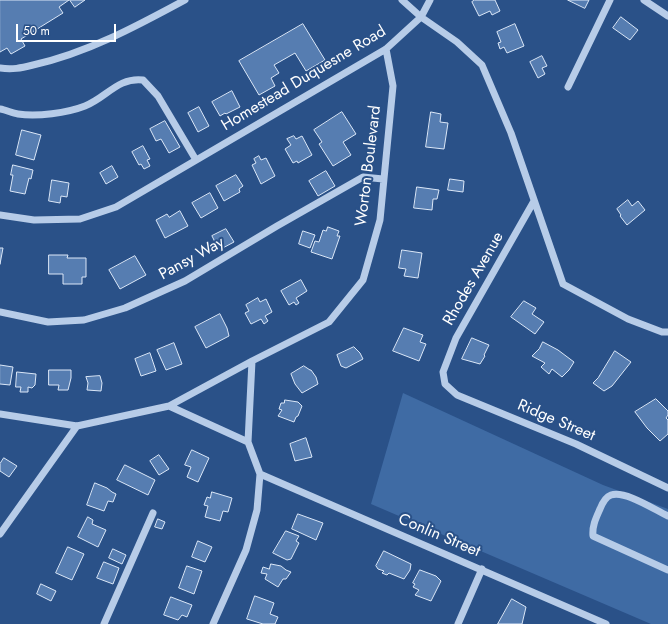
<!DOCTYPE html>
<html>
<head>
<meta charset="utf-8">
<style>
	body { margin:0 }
	#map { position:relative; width:668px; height:624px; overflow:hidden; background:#2a5188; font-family:Jost,sans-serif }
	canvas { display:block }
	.scale { position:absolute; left:16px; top:24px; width:100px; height:18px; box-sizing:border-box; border:2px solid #fff; border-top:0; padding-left:5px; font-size:12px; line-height:14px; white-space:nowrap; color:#fff; -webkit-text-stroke:3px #2a5188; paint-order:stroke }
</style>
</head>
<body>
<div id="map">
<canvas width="668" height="624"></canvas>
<div class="scale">50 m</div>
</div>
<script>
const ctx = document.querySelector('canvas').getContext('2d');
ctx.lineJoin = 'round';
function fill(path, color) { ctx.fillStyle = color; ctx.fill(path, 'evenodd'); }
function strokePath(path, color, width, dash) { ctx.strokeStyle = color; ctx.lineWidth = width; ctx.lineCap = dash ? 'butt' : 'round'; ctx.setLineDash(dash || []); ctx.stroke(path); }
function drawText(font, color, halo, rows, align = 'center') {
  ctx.font = font + ' Jost,sans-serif'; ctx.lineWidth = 4; ctx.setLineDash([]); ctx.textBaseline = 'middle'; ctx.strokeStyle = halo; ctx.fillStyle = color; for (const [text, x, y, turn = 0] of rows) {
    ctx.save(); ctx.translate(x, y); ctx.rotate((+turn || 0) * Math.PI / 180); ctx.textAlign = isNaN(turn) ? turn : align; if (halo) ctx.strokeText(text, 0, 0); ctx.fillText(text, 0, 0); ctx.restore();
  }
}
fill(new Path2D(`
	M403,393l200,92 65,24v115h-17l-280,-120z`), '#3f6ba4');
const building = new Path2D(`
	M0,0h69l-10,7 4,6 -42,26 4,7 -14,8 -4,-6 -7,4z
	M70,0h15l-10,7z
	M475,0h20l5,11 -8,4 -2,-4 -11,5 -7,-14z
	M568,0h21l-4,8z
	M621,17l17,13 -8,10 -17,-12z
	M303,24l22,36 -19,11 -11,-18 -21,12 5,8 -8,5 4,8 -16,9 -20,-34z
	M515,24l9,22 -17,7 -3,-6 -4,2 -2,-6 3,-1 -4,-10z
	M542,56l5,10 -5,2 3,6 -7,4 -8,-16z
	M232,91l8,16 -14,7 -1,-1 -5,3 -8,-14z
	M199,107l10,19 -11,6 -10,-19z
	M342,112l14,22 -13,8 8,13 -18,11 -14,-22 3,-2 -8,-12z
	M431,112l10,2 -1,8 8,1 -4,26 -18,-2z
	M165,121l15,26 -11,6 -8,-14 -5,2 -6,-12z
	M22,130l19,5 -7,25 -18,-5z
	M294,136l2,3 6,-3 10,19 -14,8 -1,-2 -4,2 -8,-14 6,-4 -4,-6z
	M143,146l7,13 -3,1 3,6 -6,3 -3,-5 -2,1 -7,-13z
	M259,156l2,4 5,-2 9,18 -14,8 -9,-19 4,-2 -2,-4z
	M13,165l20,5 -2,9 -2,-1 -4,16 -15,-3 3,-16h-2z
	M112,166l6,11 -12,7 -6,-11z
	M326,171l9,15 -17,10 -9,-15z
	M236,175l7,11 -4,3 1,3 -16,9 -8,-15z
	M450,179l14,2 -1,11 -15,-2z
	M52,180l17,3 -2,14 -6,-1 -1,7 -11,-2z
	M417,187l22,3 -2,9h-4l-1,11 -18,-2z
	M210,193l8,15 -17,10 -9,-15z
	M628,200l4,6 6,-5 7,9 -18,15 -7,-9 1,-1 -4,-6z
	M180,211l8,15 -23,12 -9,-18 11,-6 2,3z
	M328,227l11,4 -2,5h3l-8,23 -21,-7 4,-11 4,1 4,-12 3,1z
	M226,229l8,13 -15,8 -7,-14z
	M303,231l12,4 -5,13 -11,-4z
	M0,248h3l-3,16z
	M402,250l20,3 -4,25 -14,-2 2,-7 -7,-1z
	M49,255h19l-1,3h19v19h-4v7h-19v-10h-14z
	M135,256l11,19 -26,14 -11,-19z
	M301,280l6,11 -11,7 3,5 -3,2 -2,-3 -5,3 -8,-14z
	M258,298l2,4 6,-3 6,13 -7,4 3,5 -4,3 -3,-5 -10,5 -6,-11 4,-2 -3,-6z
	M524,301l12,7 -4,6 12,8 -9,12 -24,-17z
	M220,314l7,14 2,8 -23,12 -11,-21z
	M404,328l19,7 -3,7 6,2 -7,17 -26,-10z
	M472,338l17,7 -5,10 1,1 -5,8 -18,-5z
	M543,342l15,8 16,12 -5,8 -7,7 -10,-8 -3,5 -8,-7 4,-4 -13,-7 7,-7z
	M174,343l8,21 -16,6 -9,-20z
	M354,347l6,6 3,6 -17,9 -5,-2 -4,-11z
	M615,351l16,11 -19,24 -8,5 -11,-8 5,-5z
	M150,353l6,18 -15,5 -6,-17z
	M0,365l13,2 -3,18 -10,-1z
	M304,366l6,4h1l5,7 2,7 -16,9 -7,-9 -4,-10z
	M49,370h22v8l-3,12h-10l1,-5h-10z
	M17,372l19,2 -1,11 -3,3 -4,-1v5h-8l1,-5h-5z
	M100,376l2,7 -1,8 -14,-1 1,-7 -2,-6z
	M656,399l12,12v4l-2,3 2,2v14l-8,7 -13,-13 -12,-16z
	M285,400l13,2 4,4 -4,10 -2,1 -2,5 -16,-6 4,-6 -3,-1 2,-6h3z
	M306,438l6,19 -17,4 -5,-17z
	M192,450l17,8 -11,24 -11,-5 4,-10 -6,-2z
	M159,455l10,14 -10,6 -9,-14z
	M4,458l13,8 -8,11 -9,-6v-7z
	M125,465l30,15 -7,15 -31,-15z
	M95,483l12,5 5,4 4,2 -3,8 -5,-1 -4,10 -17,-6z
	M212,492l20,6 -4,14 -5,-1 -3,10 -15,-4 3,-11 -4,-1 3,-8 3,1z
	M298,514l25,9 -7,17 -24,-11z
	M88,517l5,3 -1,4 14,6 -8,17 -20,-10z
	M158,519l7,3 -3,7 -7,-2z
	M286,531l13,5 -3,5 3,2 -8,16 -4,1 -14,-7z
	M198,541l14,6 -7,15 -13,-5z
	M68,547l16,7 -12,26 -16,-7z
	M113,549l13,6 -4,9 -13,-6z
	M384,551l27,13 -1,6 -6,9 -15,-6 -2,2 -5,-2 2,-2 -6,-2 -2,-3z
	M104,562l15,6 -6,16 -16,-6z
	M271,564l10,2 5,4 5,2 -5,7h-3l-5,8 -13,-8 2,-5 -6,-1 2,-6 6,2z
	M187,566l15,5 -8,23 -15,-6z
	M420,570l16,6 5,5 -10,20 -16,-6 4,-5 -6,-3 2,-3 -2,-1z
	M41,584l15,7 -5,10 -14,-7z
	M255,596l19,7 -4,11 8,3 -3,7h-12l-16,-5z
	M171,597l21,8 -5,12 -5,-2 -4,5 -14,-5z
	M512,599l14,8 -4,17h-24z`);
fill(building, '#567db1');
strokePath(building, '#dbe7f7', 1);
strokePath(new Path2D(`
	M402,0l19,17 36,25 25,23 29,68 52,151 65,35 34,13h6
	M644,0l24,16
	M0,68c12,2 21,0 33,-3 54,-12 104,-39 152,-65
	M568,87l42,-87
	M0,109c6,1 12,4 18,5 19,3 49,-1 67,-8 21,-8 33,-29 58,-26l15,16 38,64
	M534,201l-78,137 -13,34 2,12 12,11 119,49 92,44
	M0,215l34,5 46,-1 36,-12 270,-158 35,-32 9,-17
	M0,312l48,10 36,-2 41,-12 60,-27 92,-55 86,-49 20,2
	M169,406l83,-45
	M0,414l77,12 92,-20 79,36
	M260,474l346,150
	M668,516c-13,-6 -43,-26 -57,-21 -6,2 -9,9 -11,14 -4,9 -8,17 -7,27l75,34
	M0,534l77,-108
	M104,624l49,-111
	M213,624l33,-74 11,-40 3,-36 -12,-32 4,-81 77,-39 34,-42 17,-60 13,-134 -7,-37
	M458,624l24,-55`), '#b7cce8', 7);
drawText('16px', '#fff', '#2a5188', [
	["Homestead Duquesne Road",304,79,-31],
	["Worton Boulevard",369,166,-83],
	["Pansy Way",192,259,-29],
	["Rhodes Avenue",474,279,-60],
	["Ridge Street",556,421,23],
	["Conlin Street",439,536,23]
]);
</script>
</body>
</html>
